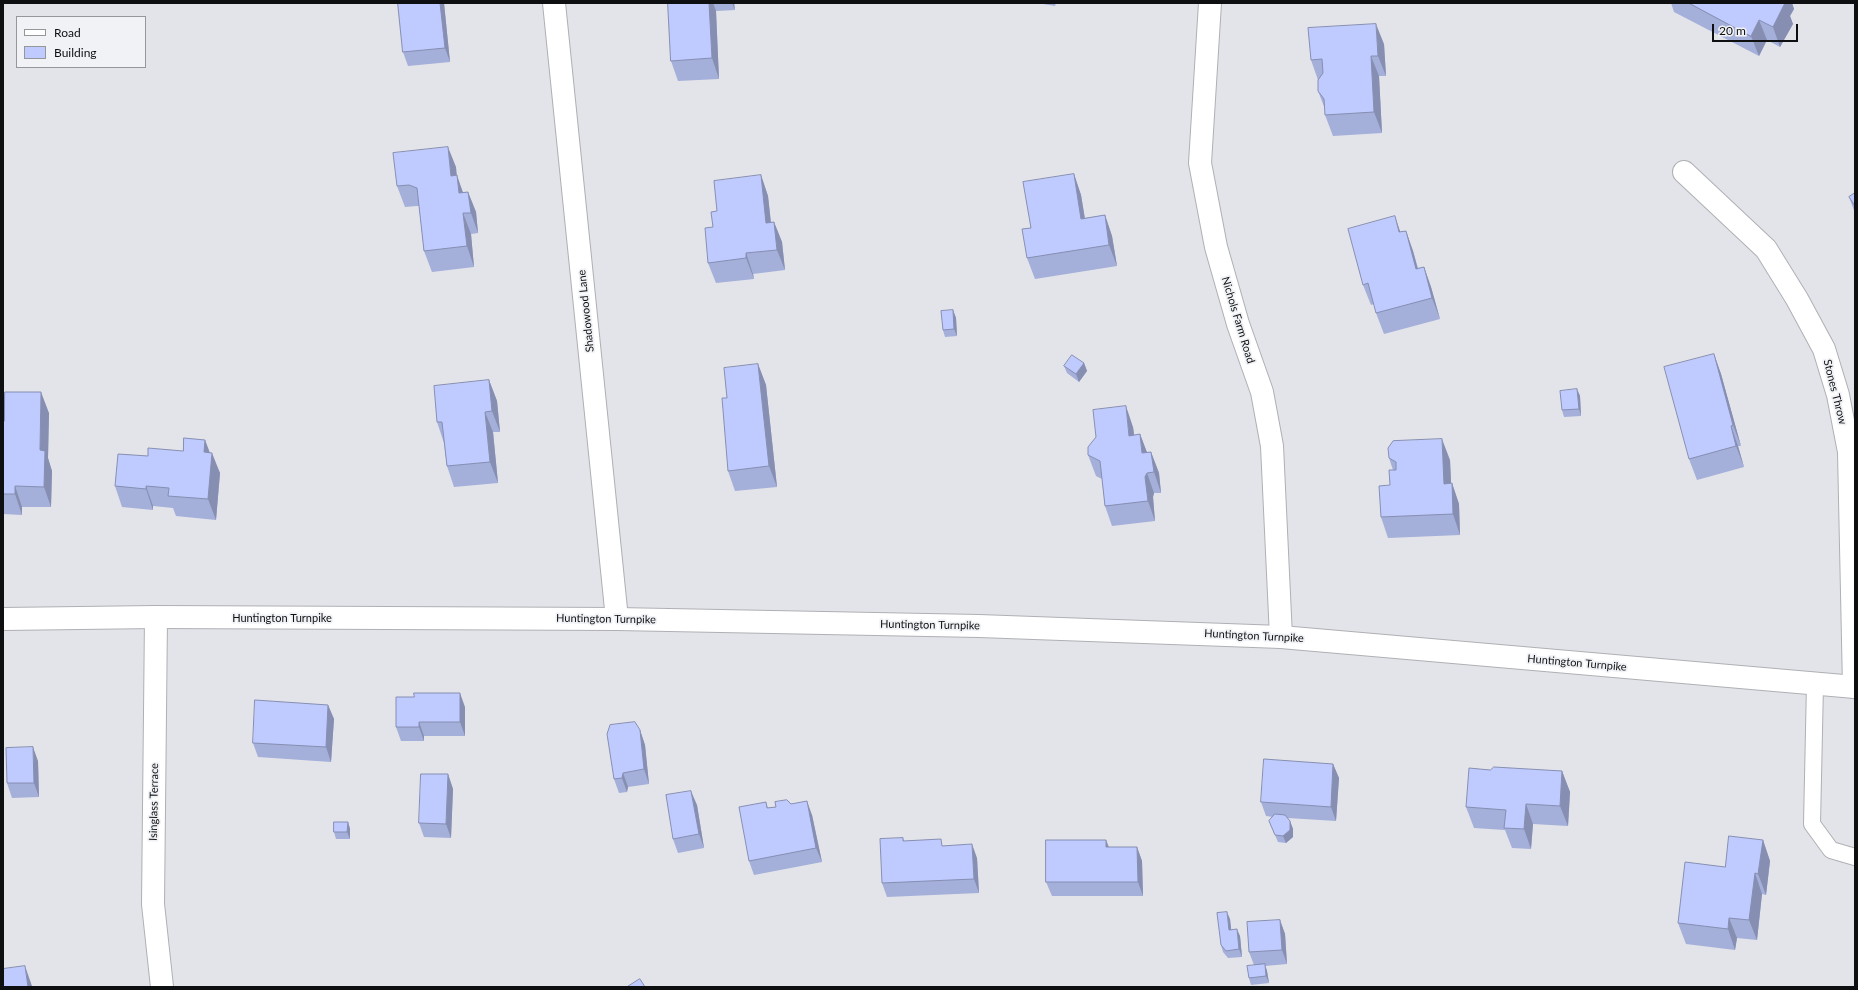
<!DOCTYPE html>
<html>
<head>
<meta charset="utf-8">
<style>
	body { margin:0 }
	#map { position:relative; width:1858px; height:990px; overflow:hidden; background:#e3e4e9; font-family:Lato,sans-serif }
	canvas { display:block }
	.frame { position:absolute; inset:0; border:4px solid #0e0f10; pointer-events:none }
	.legend { position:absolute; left:16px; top:16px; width:130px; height:52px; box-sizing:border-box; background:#f1f2f6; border:1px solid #96979a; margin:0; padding:5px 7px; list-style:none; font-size:12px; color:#0e0f10 }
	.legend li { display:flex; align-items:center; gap:8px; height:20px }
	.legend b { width:20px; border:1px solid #96979a }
	.scale { position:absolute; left:1712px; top:24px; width:86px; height:18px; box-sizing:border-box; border:2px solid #0e0f10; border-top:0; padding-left:5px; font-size:12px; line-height:14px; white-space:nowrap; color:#0e0f10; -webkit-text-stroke:3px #f1f2f6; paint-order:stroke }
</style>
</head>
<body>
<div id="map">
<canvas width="1858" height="990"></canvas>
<div class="frame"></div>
<ul class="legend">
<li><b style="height:5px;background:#fff"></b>Road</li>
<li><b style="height:11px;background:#bfcbfe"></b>Building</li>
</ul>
<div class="scale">20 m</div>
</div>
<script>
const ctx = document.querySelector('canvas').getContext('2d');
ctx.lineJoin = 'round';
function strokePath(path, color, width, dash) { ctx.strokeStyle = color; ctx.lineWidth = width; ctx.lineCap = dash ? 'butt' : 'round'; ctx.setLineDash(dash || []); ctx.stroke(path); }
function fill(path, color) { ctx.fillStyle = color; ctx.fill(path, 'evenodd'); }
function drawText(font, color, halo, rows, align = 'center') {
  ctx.font = font + ' Lato,sans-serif'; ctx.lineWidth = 3.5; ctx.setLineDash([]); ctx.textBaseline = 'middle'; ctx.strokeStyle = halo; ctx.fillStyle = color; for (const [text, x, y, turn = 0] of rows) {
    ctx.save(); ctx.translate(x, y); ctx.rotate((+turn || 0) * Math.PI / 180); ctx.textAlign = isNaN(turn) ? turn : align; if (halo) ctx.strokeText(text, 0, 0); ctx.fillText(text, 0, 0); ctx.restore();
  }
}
const service = new Path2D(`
	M1815,684l-3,140 19,26 24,7`);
const minor = new Path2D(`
	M554,3l63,616
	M1210,3l-10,160 16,84 22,77 24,68 10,54 9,191
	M1684,172l82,77 31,50 27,50 14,46 11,57 5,235
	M156,617l-3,287 9,83`);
const secondary = new Path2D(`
	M3,619l153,-2 461,2 362,7 302,11 574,50`);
strokePath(service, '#afb0b4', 18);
strokePath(minor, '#afb0b4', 24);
strokePath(secondary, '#afb0b4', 24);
strokePath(service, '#fff', 16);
strokePath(minor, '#fff', 22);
strokePath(secondary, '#fff', 22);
fill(new Path2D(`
	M398,3h46l6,59 -42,4 -5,-14z
	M668,3h66l1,7 -19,1 3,68 -41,2 -7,-20z
	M1037,3h19l-1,3z
	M1671,3h121l2,6 -4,7 3,8 -13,23 -13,-7 -8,16 -85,-44z
	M1384,44l2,32h-7l3,57 -49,3 -8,-21v-6l-7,-18v-11l-7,-20z
	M456,167v8l7,17h5l8,20 2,21 -7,1 3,33 -42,5 -8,-21 -5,-45h-2l-12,1 -8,-21z
	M1074,174l7,21 4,23 20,-3 7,21 5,30 -82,13 -8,-21 4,-30z
	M761,175l7,21 3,26h3l8,20 3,28 -32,4 1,5 -38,4 -8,-20 9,-52z
	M1855,193v20l-6,-16z
	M1406,231l7,20 5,17 6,-1 7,20 9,32 -56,15 -8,-21 -2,-9 -3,1 -8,-20 38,-53z
	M953,310l3,8 1,18 -12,1 -2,-7z
	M1714,354l7,20 20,72h-3l6,21 -47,13 -8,-21z
	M1084,363l3,8 -8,11 -12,-9 -3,-7z
	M758,364l8,21 11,102 -42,4 -7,-20 -1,-73z
	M489,380l8,21 3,31h-7l5,51 -44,4 -7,-21 -3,-23 -7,-21z
	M1577,389l3,7 1,20 -17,1 -2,-7z
	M49,413l-1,45 4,13 -1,36h-29v8l-19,-1v-93z
	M1133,427l1,8 6,-1 7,19 4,-1 8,21 2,20h-7l-1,4 2,24 -43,5 -7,-20 -3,-27 -6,-3 -8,-21z
	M205,440l5,13 10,20 -4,47 -40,-4 -3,-8 -20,-2v4l-31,-3 -7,-21z
	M1389,458l61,2 1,23h1l7,21 1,31 -72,3 -7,-21 9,-32 3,-15z
	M328,705l6,14 -3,43 -73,-5 -5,-14z
	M465,707v29h-41v5h-23l-5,-14z
	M640,730l5,15 4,39 -21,3 -1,5 -8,1 -5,-14z
	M38,761l1,36 -27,1 -5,-15z
	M1333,764l6,14 -3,43 -48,-3 2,3 3,8v8l-7,6 -8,-1 -9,-21 4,-4 -7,-1 -5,-14z
	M1490,770l72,1 8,21 -2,34 -35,-2 -2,25 -19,-1 -7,-18 -31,-2 -8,-21z
	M448,774l5,15 -2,49 -27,-1 -5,-14z
	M766,802l2,6 23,-4 21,11 10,47 -68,13 -5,-14z
	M697,805l7,43 -26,5 -5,-14z
	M348,822l2,7v10h-14l-2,-7z
	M903,838l1,3 39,5 34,12 2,35 -92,4 -5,-14z
	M1106,840l3,7h28l5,14 1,35h-91l-6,-14z
	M1763,840l7,21 -4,34 -4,-1 -5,46 -20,-2 -2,12 -49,-6 -8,-21 47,-56z
	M1230,919l1,11 9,6 2,21 -14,1 -5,-6 -2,-7z
	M1280,920l5,14 2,30 -22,2 2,5 2,12 -18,2 -2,-7 5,-13 -5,-13z`), '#a4afda');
fill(new Path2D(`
	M440,3h4l6,59 -5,-14z
	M709,3h4l3,8 3,68 -7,-21z
	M732,3h2l1,7z
	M1781,3h11l2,6 -4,7 3,8 -13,23 -7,-20z
	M1759,20l8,20 -8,16 -8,-20z
	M1376,24l8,20 2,32 -8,-20z
	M1371,56l8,20 3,57 -8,-21z
	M448,147l8,20 3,29 -8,-20z
	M1074,174l7,21 7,44 -7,-20z
	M457,175l7,21 -5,-3z
	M761,175l7,21 5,47 -7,-20z
	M468,192l8,20 2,21 -7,-20z
	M463,213l8,21 3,33 -7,-21z
	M1105,215l7,21 5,30 -8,-21z
	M1395,216l7,21 -3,-5z
	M774,222l8,20 3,28 -8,-20z
	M1406,231l7,20 10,38 -7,-20z
	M746,253l7,21 1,5 -8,-21z
	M1424,267l7,20 9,32 -8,-21z
	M953,310l3,8 1,18 -3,-7z
	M1714,354l7,20 20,72 -8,-21z
	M1084,363l3,8 -8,11 -3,-8z
	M758,364l8,21 11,102 -8,-21z
	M489,380l8,21 3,31 -8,-21z
	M1577,389l3,7 1,20 -2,-7z
	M41,392l8,21 -1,45 4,13 -1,36 -7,-20 -4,-37z
	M1126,406l7,21 4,29 -8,-20z
	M485,412l8,20 5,51 -8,-21z
	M1731,426l7,20 6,21 -8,-21z
	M1140,434l8,21 -6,-2z
	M1442,439l8,21 2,44 -8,-20z
	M205,440l7,19v-6l8,20 -4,47 -8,-21 -4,-47z
	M1151,452l8,21 2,20 -7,-21z
	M1147,473l7,20 -1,4 2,24 -7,-20 -3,-24z
	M1452,483l7,21 1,31 -7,-21z
	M15,486l7,21v8l-7,-21z
	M146,486l7,20v4l-7,-21z
	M460,693l5,14v29l-5,-14z
	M328,705l6,14 -3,43 -5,-15z
	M419,722l5,14v5l-5,-14z
	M640,730l5,15 4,39 -5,-15z
	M33,747l5,14 1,36 -5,-14z
	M1333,764l6,14 -3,43 -5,-14z
	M1562,771l8,21 -2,34 -8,-20z
	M623,773l5,14 -1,5 -5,-14z
	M448,774l5,15 -2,49 -5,-14z
	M691,791l6,14 7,43 -5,-14z
	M807,801l5,14 10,47 -6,-14z
	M1526,804l7,20 -2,25 -7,-20z
	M1290,821l3,8v8l-7,6 -3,-7z
	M348,822l2,7v10l-3,-7z
	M1106,840l5,14 -5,-7z
	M1763,840l7,21 -4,34 -8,-21z
	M972,844l5,14 2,35 -5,-14z
	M1137,847l5,14 1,35 -5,-14z
	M1755,873l7,21 -5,46 -8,-20z
	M1227,912l3,7 2,18 -3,-7z
	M1729,918l8,20 -2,12 -7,-21z
	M1280,920l5,14 2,30 -5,-14z
	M1237,929l3,7 2,21 -3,-8z
	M1265,964l2,7 2,12 -3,-7z
	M25,966l7,20v1h-4z`), '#868eb2');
const building = new Path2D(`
	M398,3h42l5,45 -42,4z
	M668,3h41l3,55 -41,3z
	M1689,3h96l-12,24 -14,-7 -8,16z
	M1376,24l2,32h-7l3,56 -49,3 -1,-16 -6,-8v-11l5,-7 -1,-14 -11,1 -3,-32z
	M448,147l3,29 6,-1 2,18 9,-1 3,21h-8l4,33 -43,5 -7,-63 -8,-3 -12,1 -4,-33z
	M1074,174l7,45 24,-4 4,30 -82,13 -5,-29 9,-1 -8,-46z
	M761,175l5,48 8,-1 3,28 -31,3v5l-38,5 -3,-35 8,-1 -2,-15 6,-1 -3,-30z
	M1855,193v13l-6,-9z
	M1395,216l4,16 7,-1 10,38 8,-2 8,31 -56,15 -8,-30 -5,2 -15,-56z
	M953,310l1,19 -11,1 -2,-19z
	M1714,354l19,71 -2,1 5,20 -47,13 -25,-92z
	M1072,355l12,8 -8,11 -12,-8z
	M758,364l11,102 -41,5 -6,-73h5l-3,-30z
	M489,380l3,31 -7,1 5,50 -43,4 -5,-44h-5l-3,-36z
	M1577,389l2,20 -17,1 -2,-19z
	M5,392h36l-1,58 5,1 -1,36 -29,-1v8h-12v-73h1z
	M1126,406l3,30 11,-2 2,19 9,-1 3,20 -7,1 -2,4 3,24 -43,5 -5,-45 -12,-6v-8l8,-10 -3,-27z
	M184,438l21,2 -1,12 8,1 -4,46 -40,-3 1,-8 -23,-2v3l-31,-3 3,-32 30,2v-8l35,3z
	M1442,439l2,45 8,-1 1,31 -72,3 -2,-31 11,-1 -1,-15h7v-8l-7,-4 -1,-10 5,-7z
	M414,693h46v29h-41v5h-23v-30h18z
	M255,700l73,5 -2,42 -73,-4z
	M635,722l5,8 4,39 -21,4 -1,5 -8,1 -7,-45 3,-9z
	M33,747l1,36h-27l-1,-35z
	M1264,759l69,5 -2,43 -70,-5z
	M1494,767l68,4 -2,35 -34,-2 -2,25 -20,-1 2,-18 -40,-3 3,-39 21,2z
	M421,774h27l-2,50 -27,-1z
	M691,791l8,43 -26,5 -7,-44z
	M787,800l4,4 16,-3 9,47 -67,13 -10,-54 27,-5 1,6 9,-1 -1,-5z
	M1275,814l10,1 5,6v9l-7,6 -8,-1 -6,-14z
	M334,822h14l-1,10h-13z
	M1729,836l34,4 -5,34 -3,-1 -6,47 -20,-2 -1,11 -50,-6 7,-61 40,5z
	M903,838v3l38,-2 1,7 30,-2 2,35 -92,4 -2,-44z
	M1046,840h60v7h31l1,35h-92z
	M1227,912l2,18 8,-1 2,20 -13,2 -5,-6 -4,-32z
	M1280,920l2,30 -33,2 -2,-30z
	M1265,964l1,12 -17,2 -2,-12z
	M25,966l3,21h-25v-18z
	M640,979l5,8h-18z`);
fill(building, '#bfcbfe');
strokePath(building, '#868eb2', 1);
drawText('11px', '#0e0f10', '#f1f2f6', [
	["Shadowood Lane",586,311,-96],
	["Nichols Farm Road",1238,320,73],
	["Stones Throw",1835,392,76],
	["Huntington Turnpike",282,618],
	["Huntington Turnpike",606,619,1],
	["Huntington Turnpike",930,625,1],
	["Huntington Turnpike",1254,636,3],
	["Huntington Turnpike",1577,663,5],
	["Isinglass Terrace",154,802,-89]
]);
</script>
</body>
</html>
